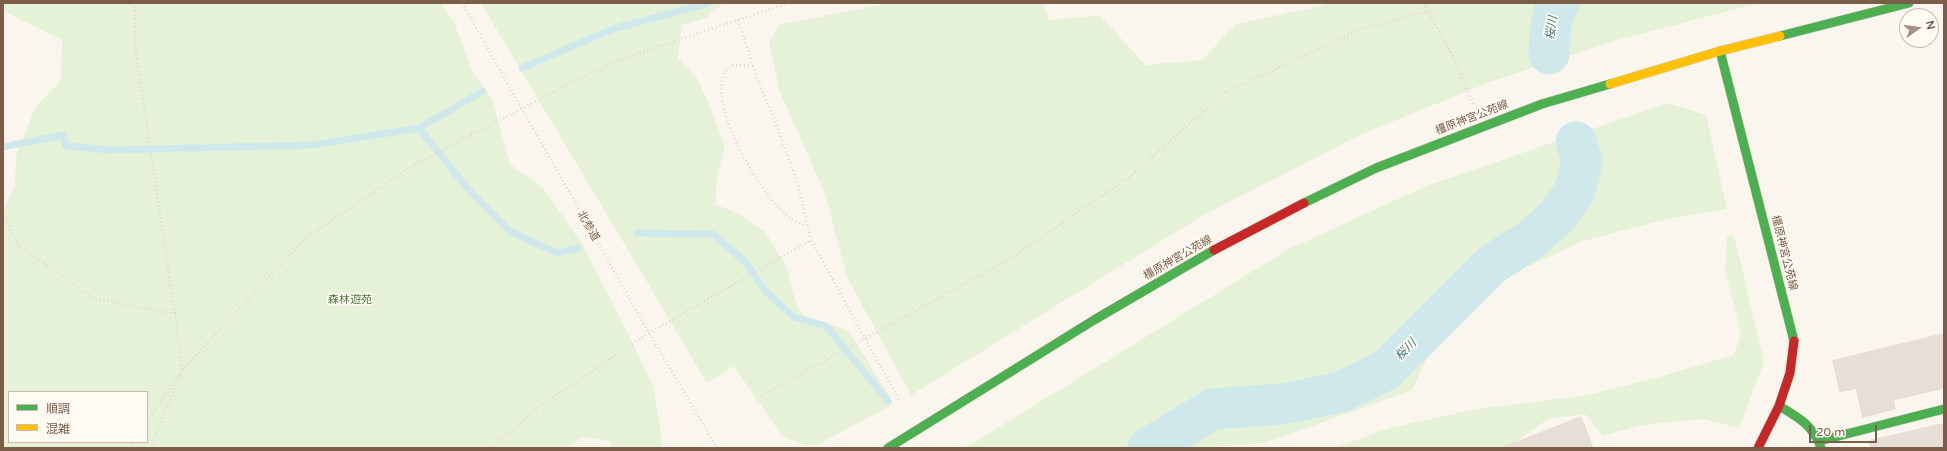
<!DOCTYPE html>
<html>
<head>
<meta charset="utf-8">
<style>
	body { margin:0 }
	#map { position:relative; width:1947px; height:451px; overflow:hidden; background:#faf6ee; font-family:"Varela Round","Noto Sans JP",sans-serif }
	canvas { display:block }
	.frame { position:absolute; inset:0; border:4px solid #7c5d4a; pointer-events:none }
	.legend { position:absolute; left:8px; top:391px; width:140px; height:52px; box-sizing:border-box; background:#fffaf2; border:1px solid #cbbbaf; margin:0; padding:5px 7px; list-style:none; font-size:12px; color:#7c5d4a }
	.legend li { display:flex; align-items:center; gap:8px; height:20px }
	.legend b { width:20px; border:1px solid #cbbbaf }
	.north { position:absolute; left:1899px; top:8px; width:40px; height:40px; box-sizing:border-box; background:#fffaf2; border:1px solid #cbbbaf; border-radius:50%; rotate:76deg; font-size:11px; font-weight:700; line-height:16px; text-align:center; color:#7c5d4a }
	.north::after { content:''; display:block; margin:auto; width:14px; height:18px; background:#a89383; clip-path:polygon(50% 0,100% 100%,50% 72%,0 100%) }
	.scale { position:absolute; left:1809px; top:425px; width:68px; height:18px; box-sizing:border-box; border:2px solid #7c5d4a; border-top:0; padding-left:5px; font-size:12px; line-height:14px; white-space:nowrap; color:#7c5d4a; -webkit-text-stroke:3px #fffaf2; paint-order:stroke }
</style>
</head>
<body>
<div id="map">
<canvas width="1947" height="451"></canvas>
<div class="frame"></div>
<ul class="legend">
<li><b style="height:5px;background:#4caf50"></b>順調</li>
<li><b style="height:5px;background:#ffc107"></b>混雑</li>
</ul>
<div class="north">N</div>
<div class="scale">20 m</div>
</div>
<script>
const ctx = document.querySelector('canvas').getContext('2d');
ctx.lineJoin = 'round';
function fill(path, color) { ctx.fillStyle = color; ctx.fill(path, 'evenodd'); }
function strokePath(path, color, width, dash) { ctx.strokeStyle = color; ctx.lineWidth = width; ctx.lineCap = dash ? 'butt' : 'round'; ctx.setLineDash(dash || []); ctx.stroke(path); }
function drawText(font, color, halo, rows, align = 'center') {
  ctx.font = font + ' "Varela Round","Noto Sans JP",sans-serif'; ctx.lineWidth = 3.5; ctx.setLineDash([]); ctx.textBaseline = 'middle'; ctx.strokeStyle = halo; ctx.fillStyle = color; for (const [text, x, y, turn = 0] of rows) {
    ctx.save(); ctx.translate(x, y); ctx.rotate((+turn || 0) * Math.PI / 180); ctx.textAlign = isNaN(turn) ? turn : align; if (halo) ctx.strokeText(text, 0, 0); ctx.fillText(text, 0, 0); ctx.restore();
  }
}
fill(new Path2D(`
	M3,3h438l13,19 18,49 20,28 18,65 33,24 40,57 36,71 34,69 9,56 -2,7h-47l-4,-7 -27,-4 -14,11h-565v-237l12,-26 1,-29 19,-48 26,-28 1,-40 -59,-29zM9,392h138v50h-138z
	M481,3h242l-17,15 -24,7 -4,33 17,16 12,25 18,47 -8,32 -2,26 22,9 29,20 20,33 12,43 12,12 22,4 16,5 45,72 -5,5 -71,38 -10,1 -25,-10 -48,-70 -27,17z
	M888,3h154l8,17 49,-5 47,50 56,-5 34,-36 89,-19 2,-2h432l-141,37 -128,42 -130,53 -158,81 -291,179 -64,-118 -22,-83 -45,-102 -11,-49 10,-18z
	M1668,103l38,12 21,94 -64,11 -80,21 -78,36 -69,61 -24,52 -147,53 -62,5h-238l324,-199 137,-63z
	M1734,235l30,127 -25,66 -37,-9 -61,6 -38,11 -18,-22 -37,5 -41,29h-174l57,-20 81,-18 112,-14 76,-19 75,-22 7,-21 -16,-64 2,-34z`), '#e6f2d8');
strokePath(new Path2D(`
	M522,68l91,-39 96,-26
	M419,128l49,61 43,43 46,21 21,-5
	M3,147l60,-12 3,11 45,4 202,-5 106,-17 64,-37
	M637,233l76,1 31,27 23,32 27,24 32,9 62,75`), '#cfe8eb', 7);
strokePath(new Path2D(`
	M1549,54c1,-17 0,-36 10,-51
	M1148,448l65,-39 69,-5 59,-12 45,-22 105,-105 42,-27 24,-22 18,-25 7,-30 -6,-19`), '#cfe8eb', 41);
const building = new Path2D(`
	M1944,334v54l-51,12 2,9 -32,8 -7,-29 -16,4 -7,-31z
	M1581,417l12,31h-87l-1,-1z
	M1944,424v24h-73l-2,-7z`);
fill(building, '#e7ded5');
strokePath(building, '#e3d9d0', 1);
const fast = new Path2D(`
	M1780,36l129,-33
	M1720,51l74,290
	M1304,203l72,-35 166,-64 68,-20
	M1779,406c19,11 35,20 42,42
	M1819,441l125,-32
	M888,448l206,-128 120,-70`);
const slow = new Path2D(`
	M1610,84l110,-33 60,-15`);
const jam = new Path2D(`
	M1214,250l90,-47
	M1758,448l21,-42 11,-33 4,-32`);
strokePath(fast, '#dad2ca', 10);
strokePath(slow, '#dad2ca', 10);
strokePath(jam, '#dad2ca', 10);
strokePath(new Path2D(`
	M135,3l1,51 39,260
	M462,3l187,330 68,115
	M1423,3l29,51 22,52
	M738,20l19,58 21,51 20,55 13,56
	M753,66l-20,-1c-3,3 -8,5 -9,9 -15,35 38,124 67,145 4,3 11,5 16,7
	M3,215l15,30 75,53 82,16 7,56
	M761,396l245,-135 125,-85 95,-84 133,-62 68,-19
	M147,422l33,-48
	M130,448l4,-6
	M150,448l33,-79 122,-130 107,-73 168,-88 50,-22 159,-53
	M490,448l54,-45 105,-70 162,-93 89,162`), '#dfd6d1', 2.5, [1, 3]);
strokePath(fast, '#4caf50', 9);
strokePath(slow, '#ffc107', 9);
strokePath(jam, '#c62828', 9);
drawText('11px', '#7c5d4a', '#fffaf2', [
	["橿原神宮公苑線",1472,118,-21],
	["北参道",588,226,60],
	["橿原神宮公苑線",1784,253,76],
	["橿原神宮公苑線",1178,258,-30]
]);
drawText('11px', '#4e7c3e', '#fffaf2', [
	["森林遊苑",350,300]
]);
drawText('italic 12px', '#3f7b89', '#fffaf2', [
	["桜川",1552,28,-82],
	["桜川",1406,350,-45]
]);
</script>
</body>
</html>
